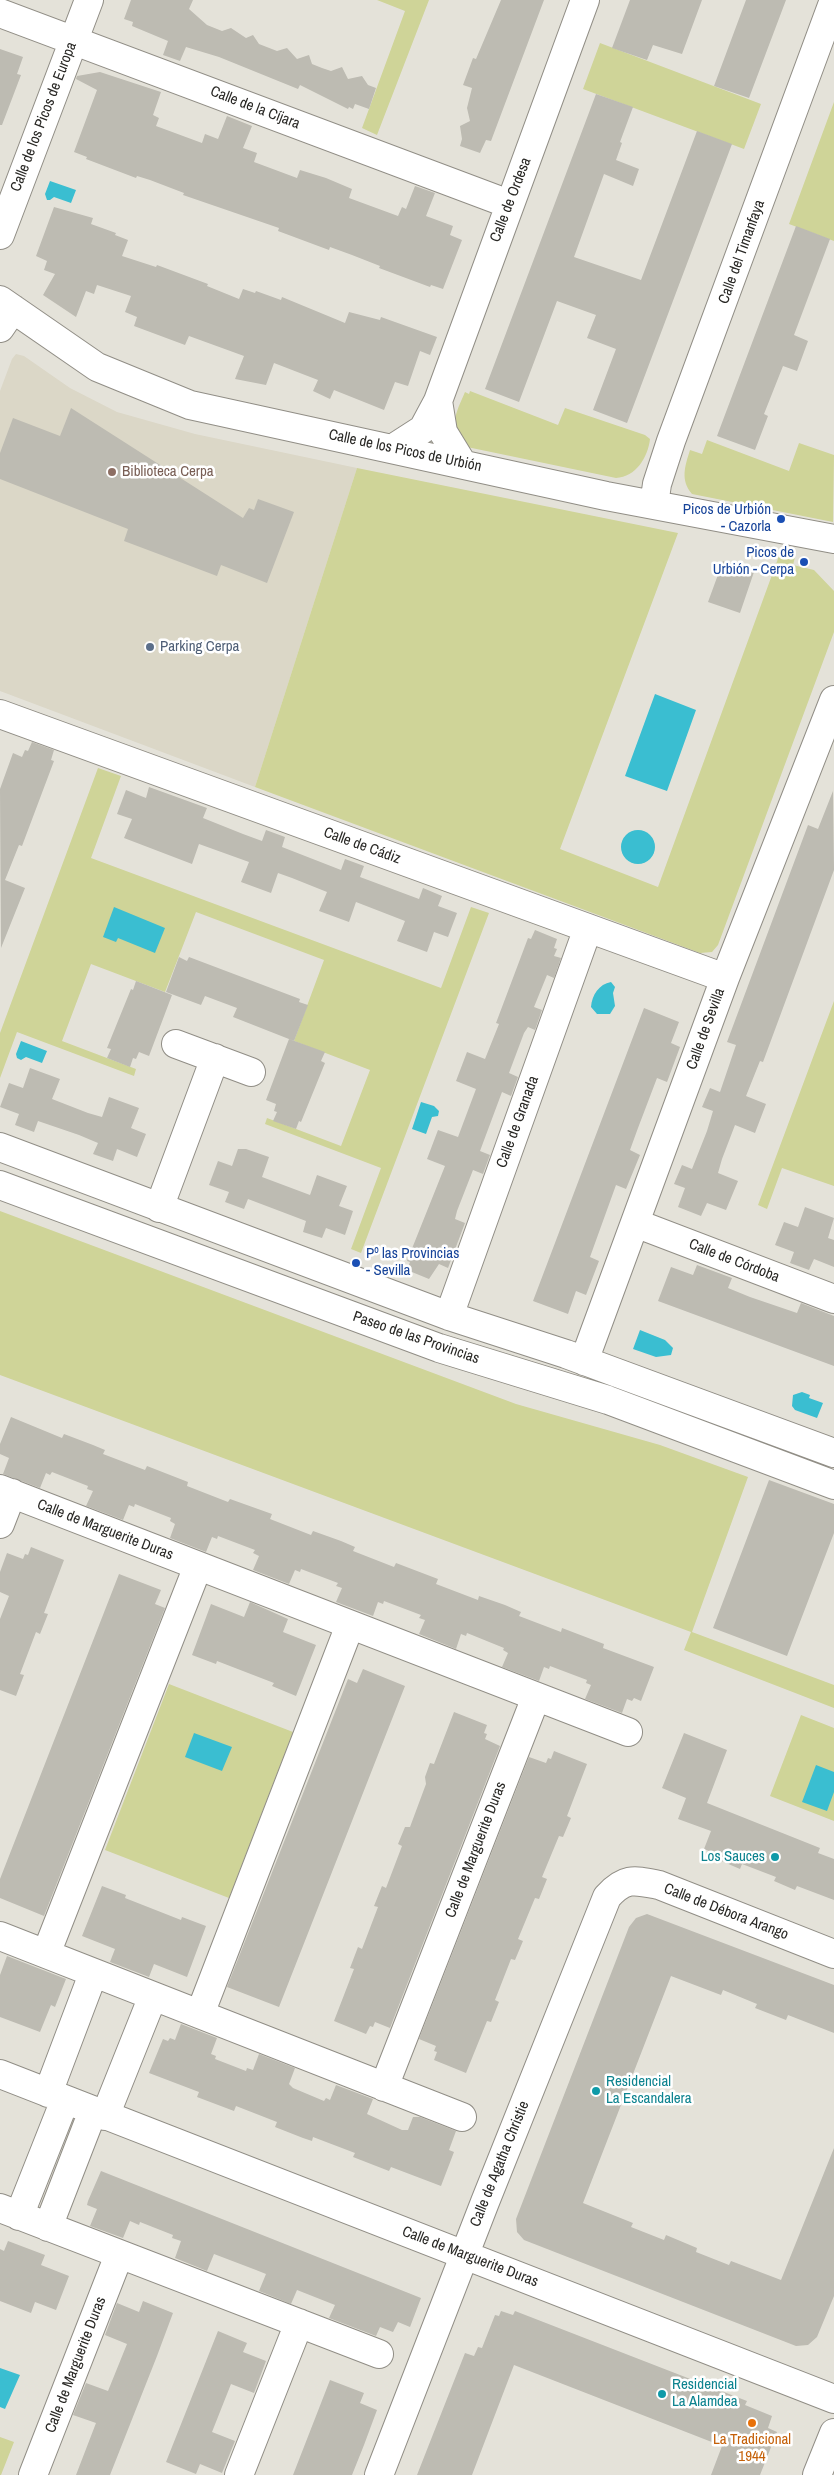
<!DOCTYPE html>
<html>
<head>
<meta charset="utf-8">
<style>
	body { margin:0 }
	canvas { display:block; background:#e4e2d9 }
</style>
</head>
<body>
<canvas width="834" height="2475"></canvas>
<script>
const ctx = document.querySelector('canvas').getContext('2d');
ctx.lineJoin = 'round';
function fill(path, color) { ctx.fillStyle = color; ctx.fill(path, 'evenodd'); }
function strokePath(path, color, width, dash) { ctx.strokeStyle = color; ctx.lineWidth = width; ctx.lineCap = dash ? 'butt' : 'round'; ctx.setLineDash(dash || []); ctx.stroke(path); }
function drawText(font, color, halo, rows, align = 'center') {
  ctx.font = font + ' "Archivo Narrow",sans-serif'; ctx.lineWidth = 5; ctx.setLineDash([]); ctx.textBaseline = 'middle'; ctx.strokeStyle = halo; ctx.fillStyle = color; for (const [text, x, y, turn = 0] of rows) {
    ctx.save(); ctx.translate(x, y); ctx.rotate((+turn || 0) * Math.PI / 180); ctx.textAlign = isNaN(turn) ? turn : align; if (halo) ctx.strokeText(text, 0, 0); ctx.fillText(text, 0, 0); ctx.restore();
  }
}
fill(new Path2D(`
	M16,354l8,2 46,32 47,24 78,22 162,34 -102,319 -255,-96v-300l12,-32z`), '#dbd7c7');
fill(new Path2D(`
	M377,0h52l-52,135 -15,-7 43,-117z
	M600,43l161,61 -17,45 -161,-60z
	M834,102v139l-45,-17z
	M470,391l88,34 7,-17 80,27 5,4c-2,18 -14,38 -34,39l-149,-31c-21,-17 -11,-34 -2,-55l4,2z
	M707,440l82,31 10,-28 35,12 -1,67 -141,-28c-12,-14 -7,-28 -2,-44l12,4z
	M357,468l321,65 -118,316 98,38 122,-334 15,4 -2,8 21,5 20,21v41l-116,313 -6,7 -12,1 -445,-166z
	M98,768l23,8 -30,82 350,130 30,-81 18,6 -128,340 -10,-4 30,-81 -116,-44 2,-6 74,28 29,-76 -76,-29 30,-81 -128,-48 -31,80 -74,-28 -29,77 74,28 -2,7 -117,-44 -17,46v-45z
	M834,1001v185l-52,-18 -15,41 -9,-4z
	M0,1211l516,193 144,41 88,32 -56,155 142,53v23l-150,-58 7,-18 -691,-257z
	M169,1684l124,48 -64,166 -124,-48z
	M801,1715l33,13v93l-64,-25z
	M0,2437l14,5 -13,33h-1z`), '#cfd498');
fill(new Path2D(`
	M50,181l26,9 -5,13 -17,-6 -4,3h-3l-2,-6z
	M655,694l41,16 -29,81 -42,-15z
	M621 847a17 17 0 1 1 34 0a17 17 0 1 1-34 0Z
	M114,907l51,21 -10,25 -37,-15 -2,4 -13,-5z
	M611,982l4,5 -2,6 2,13 -5,8h-13l-6,-7c1,-12 8,-23 20,-25z
	M21,1041l26,10 -5,12 -16,-6 -5,3 -4,-2 -1,-4z
	M421,1102l13,4 5,5 -1,5 -6,1 -6,17 -14,-5z
	M640,1330l25,10 8,8 -2,7 -15,2 -23,-8z
	M802,1392l8,3 -1,3 14,5 -6,15 -22,-8 -3,-4 1,-11z
	M194,1733l38,14 -10,24 -37,-14z
	M816,1765l18,7v20l-7,19 -25,-9z
	M0,2368l20,7 -15,34 -5,-2z`), '#3abed1');
fill(new Path2D(`
	M131,0h62l-4,9 18,16 15,6 9,-3 15,10 7,-3 6,9 18,7 10,-3 10,11 12,-4 3,9 10,4 9,3 11,-4 6,12 14,-3 6,9 8,3 -7,21 -14,-5 -2,5 -4,-2 -1,2 -48,-24 -2,4 -79,-32 -33,-10 -6,14 -17,-6 5,-14 -36,-15 1,-4 -9,-3z
	M501,0h43l-53,141 -5,-1 -6,13 -20,-7 2,-7 -2,-13 10,-5 -3,-13 5,-20 -9,-3 10,-27 3,1z
	M630,0h72l-20,54 -29,-9 -6,15 -35,-12z
	M746,0h40l-37,98 -35,-12z
	M0,49l23,8 -6,17 4,1 -19,50h-2z
	M100,72l61,20 -8,23 6,3 -3,8 46,17 3,-9 13,5 9,-23 25,10 -9,22 14,5 -3,9 43,16 3,-8 26,8 26,11 -3,9 49,18 4,-9 4,2 9,-23 20,7 -9,23 27,10 -3,9 12,5 -19,49 -12,-4 -1,2 -51,-19 1,-2 -28,-11 -22,-8 -1,3 -51,-19 1,-3 -96,-33 1,-2 -34,-13 -13,-4 -1,2 -50,-19 1,-2 -13,-5 23,-62 -21,-11 1,-3z
	M596,94l37,13 -13,35 2,1 -6,17 23,9 -6,17 -29,-12 -30,83 67,23 56,-149 35,13 -105,279 -34,-13 23,-61 -29,-11 9,-23 -39,-14 -38,101 -34,-13z
	M54,207l39,11 -2,6 25,9 -1,2 13,5 -6,16 34,11 1,-2 51,19 -1,2 32,13 4,-10 12,4 1,-2 25,9 1,-3 63,26 4,-11 31,8 1,-3 56,20 -7,18 -10,-4 -12,35 -13,-4 -11,28 -50,-20 -4,9 -17,-8 5,-11 -44,-17 -8,22 -31,-6 9,-23 -55,-20 -4,9 -51,-19 3,-9 -12,-5 6,-16 -34,-11 -3,9 -8,-3 -10,26 -33,-22 12,-21 -11,-4 3,-9 -11,-5z
	M796,226l34,13 -36,96 14,6 -11,30 -14,-5 -19,48 4,2 -13,34 -38,-14z
	M71,408l172,110 6,-10 5,2 4,-11 36,13 -27,71 -46,-18 -4,11 -93,-35 4,-12 -128,-50v-26l13,-35 47,18z
	M723,561l31,11 -14,41 -32,-11z
	M32,742l22,8 -3,10 3,1 -32,85 -3,-1 -14,35 20,8 -24,60 -1,-159 13,-36 9,4 3,-7 3,1z
	M149,787l58,21 -4,10 40,16 19,7 4,-11 19,7 -3,10 59,23 4,-11 19,7 -4,11 59,22 4,-11 19,8 -4,10 19,7 -9,24 -14,-5 -7,20 -30,-11 8,-20 -49,-19 -7,20 -30,-11 8,-19 -35,-14 -14,-5 -7,20 -30,-11 8,-20 -50,-18 -7,20 -68,-26 8,-19 -15,-5 9,-24 20,8z
	M833,791l1,79 -71,192 -3,-1 -14,35 20,8 -11,29 -20,-8 -13,34 -4,14 20,8 -12,29 -19,-7 -6,13 -23,-9 7,-19 -11,-4 8,-19 10,4 15,-38 6,-20 -11,-4 8,-19 10,4 16,-47 -9,-3 81,-217 10,4z
	M535,930l22,9 -3,9 3,1 -3,7 7,2 -7,20 -7,-3 -13,32 8,3 -7,20 -7,-3 -4,6 -15,40 9,4 -7,19 -9,-4 -22,59 10,4 -7,19 -10,-4 -16,41 -2,8 10,4 -17,45 -9,-4 -10,15 -22,-9 3,-8 -3,-1 38,-95 -18,-7 11,-29 20,7 18,-48 -20,-8 11,-29 18,7 14,-35 -3,-1 26,-69 6,-16 3,1z
	M179,957l8,4 2,-4 111,42 -1,3 9,3 -14,36 -61,-24 4,-9 -32,-12 -4,9 -35,-13z
	M136,981l36,14 -23,61 -10,-4 -3,7 -3,-1 -3,9 -23,-9 4,-9 -4,-1 24,-59 2,1z
	M644,1008l35,14 -8,21 9,4 -13,35 -10,-4 -19,50 -8,22 10,5 -14,34 -10,-4 -26,72 9,4 -13,34 -10,-4 -8,23 -35,-13z
	M289,1039l36,13 -4,9 4,2 -24,59 -2,-1 -3,8 -23,-8 4,-9 -3,-1 2,-7 -10,-4z
	M30,1068l30,11 -8,20 36,14 14,4 7,-20 30,11 -8,20 15,6 -9,23 -20,-8 -4,12 -20,-7 5,-11 -19,-8 -41,-14 -4,11 -19,-7 4,-11 -19,-7 9,-24 14,5z
	M238,1149h8l23,8 -7,20 48,18 7,-20 30,11 -8,20 14,5 -8,24 -19,-7 -4,10 -19,-6 3,-11 -58,-22 -4,10 -19,-7 4,-10 -20,-7 9,-24 14,5z
	M805,1207l29,11 -6,20 6,2v27l-20,-8 -5,11 -19,-7 4,-11 -19,-7 9,-23 14,5z
	M697,1265l35,13 -4,10 22,9 47,16 4,-10 33,13v50l-176,-65 13,-34 22,8z
	M11,1417l51,21 2,-4 29,11 12,5 -2,4 42,16 2,-4 41,16 -1,4 41,16 2,-3 42,15 -2,5 41,16 2,-4 28,10 14,6 -2,4 41,16 2,-4 42,16 -2,5 42,16 1,-4 26,9 16,7 -2,4 42,16 1,-4 42,16 -1,4 51,19 -13,34 -7,-3 -2,3 -5,-2 -5,14 -37,-14 6,-14 -5,-2 1,-3 -37,-14 -1,3 -5,-2 -5,14 -37,-14 6,-14 -5,-3 1,-2 -37,-15 -1,3 -5,-2 -5,15 -37,-15 6,-14 -6,-2 2,-3 -37,-14 -1,3 -5,-2 -5,14 -37,-14 6,-14 -6,-2 2,-3 -37,-14 -1,3 -5,-2 -6,14 -36,-14 6,-14 -6,-3 2,-3 -37,-14 -1,3 -5,-2 -6,15 -36,-14 5,-14 -5,-3 1,-3 -36,-14 -1,3 -5,-2 -6,15 -37,-14 7,-15 -6,-2 1,-3 -36,-14 -2,3 -4,-2 -6,15 -37,-14 6,-16 -9,-4v-10z
	M769,1480l65,24v29l-47,123 -74,-28z
	M31,1547l33,13 -20,53 4,1 -8,20 -4,-2 -16,42 4,1 -8,21 -16,-6v-71l9,-23 -9,-4v-20l7,-19 16,6 2,-5 3,1z
	M119,1574l42,16 -6,14 10,4 -121,308 -44,-18v-19z
	M250,1602l38,17 -5,13 33,13 -20,51 -24,-10 2,-3 -57,-22 -1,3 -24,-9 19,-51 33,13z
	M363,1669l42,17 -126,321 -52,-20 121,-308 9,4z
	M454,1712l33,13 -3,8 3,1 -2,5 15,7 -110,282 -15,-6 -2,5 -3,-1 -4,8 -32,-13 20,-52 -4,-1 8,-21 4,2 16,-42 -4,-1 8,-20 4,2 16,-42 -4,-2 7,-17h5l16,-43 -1,-7 5,-14 4,1z
	M684,1733l43,17 -20,53 113,45 -2,5 16,6v41l-37,-14 -2,4 -21,-9 2,-4 -34,-13 -2,5 -21,-9 2,-4 -17,-7 7,-18 -33,-12 8,-21 -24,-10z
	M554,1751l33,13 -20,52 4,2 -8,19 -4,-1 -17,41 5,2 -8,20 -4,-1 -17,41 5,2 -8,19 -4,-1 -16,41 4,2 -8,20 -4,-1 -21,52 -32,-13 3,-8 -3,-1 2,-5 -17,-7 110,-282 17,6 2,-5 3,1z
	M102,1886l24,9 -1,3 56,22 1,-3 24,9 -19,51 -33,-13 -5,13 -39,-15 5,-13 -33,-13z
	M647,1914l187,71v48l-46,-18 -2,5 -31,-12 2,-4 -34,-14 -2,5 -50,-19 -88,227 50,20 -2,4 33,13 2,-5 31,13 -1,4 33,13 2,-4 50,19 53,-132v148l-17,41 -9,8 -12,1 -272,-106 -7,-8 -1,-13 113,-292 7,-9z
	M7,1956l59,23 -11,28 -4,-2 -11,27 -40,-15v-42z
	M181,2024l36,14 -6,16 5,2 -1,3 31,12 1,-3 6,2 6,-16 36,14 -6,16 4,4 31,13 2,-3 4,2 6,-15 37,14 -6,15 35,16h6l5,-13h7l36,14 -7,19 5,2 -13,34 -50,-19 -2,4 -36,-14 2,-4 -42,-16 -1,4 -9,-3 -28,-11 2,-5 -41,-16 -2,5 -37,-14 2,-5 -50,-19 14,-34 5,2 2,-3 5,2z
	M101,2171l320,127 -11,29 -12,-5 -5,10 -13,-5 -4,9 -47,-18 6,-13 -38,-15 -6,14 -32,-13 7,-17 -10,-4 -42,-16 -7,17 -32,-13 6,-17 -9,-3 1,-3 -33,-13 -1,3 -9,-4 -7,17 -33,-12 7,-17 -10,-4 1,-4z
	M8,2241l37,14 -4,10 28,11 -13,34 -21,-8 -4,11 -31,-12v-52l4,2z
	M143,2301l30,12 -16,43 -47,119h-34l20,-52 -23,-8 13,-32 22,8 19,-47 -22,-9 12,-32 22,9z
	M501,2311l12,4 2,-4 232,90 -2,4 27,11 -4,12 9,4 -17,43h-49l11,-29 -208,-81 -42,110h-55l48,-122 9,3 4,-9 4,1 13,-33 4,1z
	M218,2331l29,12 -4,9 23,9 -12,32 -23,-9 -19,48 23,9 -13,32 -22,-9 -4,10 -30,-12z
	M330,2380l34,13 -4,10 17,7 -13,35 -12,30h-59z`), '#bdbbb2');
const minor = new Path2D(`
	M0,13l509,191
	M0,235l89,-235
	M0,300l97,67 93,38 416,91 228,43
	M0,328l13,-19
	M438,401l5,31 19,31
	M392,449l31,-20 15,-28 147,-401
	M654,505l3,-21 14,-43 163,-441
	M0,714l725,264
	M176,1044l75,28
	M0,1147l449,169 117,38 268,99
	M0,1185l439,163 169,52 226,85
	M159,1208l56,-150
	M635,1223l199,76
	M449,1316l139,-388
	M584,1361l141,-383 109,-278
	M0,1489l628,243
	M0,1524l12,-31
	M0,1936l462,181
	M46,1954l152,-388
	M200,2014l150,-389
	M0,2074l834,325
	M384,2087l152,-390
	M48,2093l45,-119
	M105,2116l48,-120
	M0,2208l379,146
	M19,2216l46,-116
	M48,2227l45,-116
	M33,2475l86,-220
	M239,2475l60,-152
	M379,2475l106,-273 122,-305c18,-20 27,-17 52,-12l175,69
	M817,2475l17,-42`);
strokePath(minor, '#918e86', 30);
strokePath(minor, '#fff', 28);
for (const [x, y, r, color] of [
	[112,472,5,"#8d6e63"],
	[781,519,5,"#1a4fb4"],
	[804,562,5,"#1a4fb4"],
	[150,647,5,"#5c6f8a"],
	[356,1263,5,"#1a4fb4"],
	[775,1857,5,"#0f9aa8"],
	[596,2091,5,"#0f9aa8"],
	[662,2394,5,"#0f9aa8"],
	[752,2423,5,"#e8710a"]
]) { const dot = new Path2D(); dot.arc(x, y, r, 0, 2 * Math.PI); ctx.fillStyle = color; ctx.fill(dot); strokePath(dot, '#fff', 2); }
drawText('15px', '#292825', '#fff', [
	["Calle de la Cíjara",255,108,21],
	["Calle de los Picos de Europa",44,117,-69],
	["Calle de Ordesa",511,200,-69],
	["Calle del Timanfaya",742,252,-70],
	["Calle de los Picos de Urbión",405,451,12],
	["Calle de Cádiz",362,846,20],
	["Calle de Sevilla",706,1029,-70],
	["Calle de Granada",518,1122,-70],
	["Calle de Córdoba",734,1261,21],
	["Paseo de las Provincias",416,1338,19],
	["Calle de Marguerite Duras",105,1530,21],
	["Calle de Marguerite Duras",476,1850,-69],
	["Calle de Débora Arango",726,1912,21],
	["Calle de Agatha Christie",500,2164,-68],
	["Calle de Marguerite Duras",470,2257,21],
	["Calle de Marguerite Duras",76,2365,-69]
]);
drawText('15px', '#785e54', '#fff', [
	["Biblioteca Cerpa",122,472]
], 'left');
drawText('15px', '#164399', '#fff', [
	["Picos de Urbión",771,510],
	["- Cazorla",771,527],
	["Picos de",794,553],
	["Urbión - Cerpa",794,570],
	["Pº las Provincias",366,1254,"left"],
	["- Sevilla",366,1271,"left"]
], 'right');
drawText('15px', '#4e5e75', '#fff', [
	["Parking Cerpa",160,647]
], 'left');
drawText('15px', '#0d838f', '#fff', [
	["Los Sauces",765,1857,"right"],
	["Residencial",606,2082],
	["La Escandalera",606,2099],
	["Residencial",672,2385],
	["La Alamdea",672,2402]
], 'left');
drawText('15px', '#c56008', '#fff', [
	["La Tradicional",752,2440],
	["1944",752,2457]
]);
</script>
</body>
</html>
